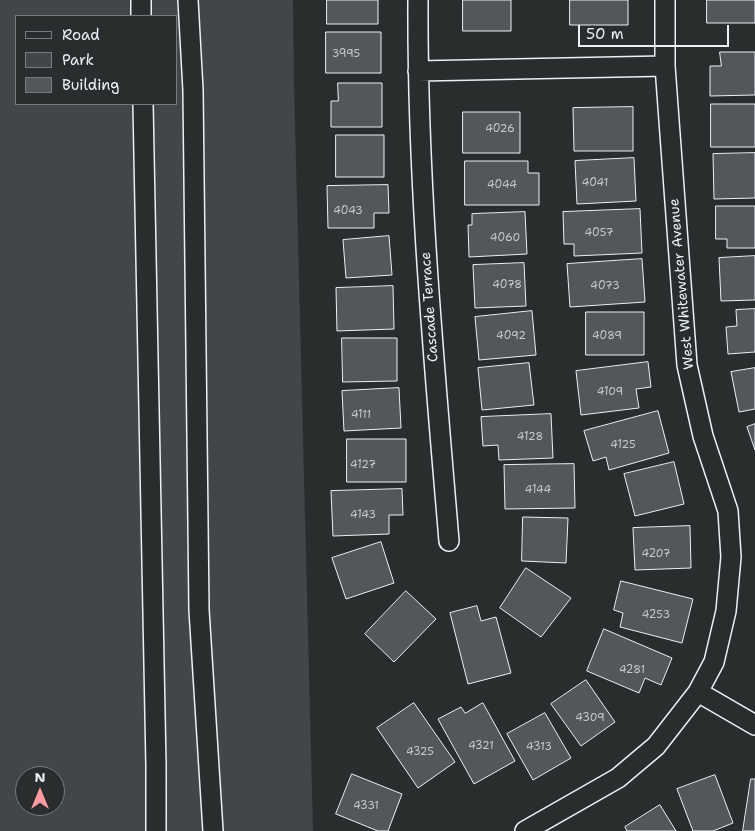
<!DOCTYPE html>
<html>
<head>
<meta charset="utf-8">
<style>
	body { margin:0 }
	#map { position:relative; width:755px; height:831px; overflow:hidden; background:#2a2d2e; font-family:"Shantell Sans",sans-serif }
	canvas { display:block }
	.legend { position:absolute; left:15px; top:15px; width:162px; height:90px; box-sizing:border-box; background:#2a2d2e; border:1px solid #767b7f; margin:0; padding:6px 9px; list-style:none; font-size:15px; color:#e8f1f8 }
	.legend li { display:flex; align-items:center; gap:10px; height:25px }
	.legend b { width:25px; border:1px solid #767b7f }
	.north { position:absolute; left:15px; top:766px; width:50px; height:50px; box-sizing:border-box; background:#2a2d2e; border:1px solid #767b7f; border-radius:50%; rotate:0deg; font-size:14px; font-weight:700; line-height:20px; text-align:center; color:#e8f1f8 }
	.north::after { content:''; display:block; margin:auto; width:18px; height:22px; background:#ff9aa2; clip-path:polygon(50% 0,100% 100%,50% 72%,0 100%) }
	.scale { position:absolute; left:578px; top:25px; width:151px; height:22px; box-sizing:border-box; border:2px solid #e8f1f8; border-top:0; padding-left:6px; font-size:15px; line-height:18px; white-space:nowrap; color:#e8f1f8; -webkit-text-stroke:4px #2a2d2e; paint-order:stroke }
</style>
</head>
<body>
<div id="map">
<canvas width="755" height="831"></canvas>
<ul class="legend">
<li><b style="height:6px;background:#2a2d2e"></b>Road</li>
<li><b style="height:14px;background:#424648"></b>Park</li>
<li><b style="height:14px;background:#535759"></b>Building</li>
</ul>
<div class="north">N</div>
<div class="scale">50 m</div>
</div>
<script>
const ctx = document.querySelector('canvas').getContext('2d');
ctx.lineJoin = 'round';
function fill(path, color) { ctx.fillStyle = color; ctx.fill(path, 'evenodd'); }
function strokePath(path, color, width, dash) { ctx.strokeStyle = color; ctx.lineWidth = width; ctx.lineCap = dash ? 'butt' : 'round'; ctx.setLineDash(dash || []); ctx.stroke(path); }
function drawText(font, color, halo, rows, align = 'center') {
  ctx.font = font + ' "Shantell Sans",sans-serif'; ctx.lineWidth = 4; ctx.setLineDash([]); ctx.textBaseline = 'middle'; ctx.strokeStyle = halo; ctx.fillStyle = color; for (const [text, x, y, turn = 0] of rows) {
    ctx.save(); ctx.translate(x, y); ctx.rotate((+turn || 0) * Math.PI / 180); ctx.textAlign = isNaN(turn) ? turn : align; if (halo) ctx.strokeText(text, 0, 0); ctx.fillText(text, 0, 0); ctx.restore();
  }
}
fill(new Path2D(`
	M0,0h293l1,85 19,746h-313zM16,16h160v88h-160zM25,776h30v30h-30z`), '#424648');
const building = new Path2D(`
	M327,0h51v24h-51z
	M463,0h48v31h-48z
	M570,0h58v25h-58z
	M707,0h48v23h-48z
	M326,32h55v41h-55z
	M720,52h35v43l-45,1v-30h11z
	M338,83h44v44h-51v-26h7z
	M711,104h44v43h-44z
	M633,107v44h-59l-1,-43z
	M463,112h57v41h-57z
	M336,135h48v42h-48z
	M755,153v45l-41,1 -1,-45z
	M634,158l2,43 -59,3 -2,-43z
	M465,161h63v12h11v32h-74z
	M388,185l1,28h-15v15h-46l-1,-42z
	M716,206h39v42h-28v-9h-11z
	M640,209l2,44 -68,3v-12h-10l-1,-32z
	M525,212l2,42 -58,3 -1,-32h4v-11z
	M389,236l3,39 -46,3 -3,-38z
	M755,256v44l-34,1 -2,-43z
	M642,259l3,43 -75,5 -3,-43z
	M524,263l2,43 -51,2 -2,-43z
	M393,286l1,43 -57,2 -1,-43z
	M755,309v43l-27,2 -2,-27 11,-1 -1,-16z
	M532,311l4,44 -57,5 -4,-43z
	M586,312h58v43h-58z
	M342,338h55v43l-54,1z
	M648,362l3,25 -15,2 3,19 -58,7 -5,-44z
	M529,363l5,42 -52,5 -4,-42z
	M755,368v41l-16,3 -8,-40z
	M399,388l2,40 -57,3 -2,-40z
	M658,411l11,42 -60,17 -3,-13 -13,4 -9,-30z
	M551,414l2,44 -54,2 -1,-15 -15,1 -2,-29z
	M755,424v26l-8,-23z
	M347,439h59v43h-59z
	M674,462l10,42 -49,12 -11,-42z
	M574,464l1,44 -70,1 -1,-44z
	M402,489l1,26h-14v19l-56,2 -2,-45z
	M523,517l45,1 -2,45 -44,-2z
	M690,526l1,42 -56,2 -2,-42z
	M381,542l13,41 -48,16 -14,-41z
	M526,568l45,30 -30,39 -41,-29z
	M621,581l72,18 -11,44 -62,-16 3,-14 -9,-3z
	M406,591l30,28 -42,43 -29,-28z
	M477,606l4,15 15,-4 15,56 -43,11 -18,-71z
	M604,629l68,29 -11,27 -16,-7 -6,15 -52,-22z
	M586,680l29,42 -34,24 -30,-42z
	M414,703l41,59 -37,26 -41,-60z
	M483,703l32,58 -41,23 -36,-65 23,-12 4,6z
	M545,713l26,45 -38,22 -26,-46z
	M352,774l50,20 -14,37h-10l-42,-17z
	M715,775l18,48 -20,8h-20l-16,-42z
	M751,779h4v52h-12z
	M660,805l16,26h-49l-2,-4z`);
fill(building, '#535759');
strokePath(building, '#e8f1f8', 1);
const street = new Path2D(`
	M141,0v16
	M188,0l5,90 6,520 14,221
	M418,0c-1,181 16,361 31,541
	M418,71l247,-5
	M143,104l13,661v66
	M698,692l57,33
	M525,831l93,-53 38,-32 42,-54 16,-30 12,-51 5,-54 -3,-46 -25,-75 -16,-71 -22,-299v-66`);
strokePath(street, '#e8f1f8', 22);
strokePath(street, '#2a2d2e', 19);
drawText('11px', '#c3cad0', null, [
	["3995",346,54],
	["4026",500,129],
	["4041",595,183],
	["4044",502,185],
	["4043",348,211],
	["4057",599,233],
	["4060",505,238],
	["4078",507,285],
	["4073",605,286],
	["4092",511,336],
	["4089",607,336],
	["4109",610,392],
	["4111",361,415],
	["4128",530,437],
	["4125",623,445],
	["4127",363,465],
	["4144",538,490],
	["4143",363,515],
	["4207",656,554],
	["4253",656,615],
	["4281",632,670],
	["4309",590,718],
	["4321",481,746],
	["4313",539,747],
	["4325",420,752],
	["4331",366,806]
]);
drawText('14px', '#e8f1f8', '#2a2d2e', [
	["West Whitewater Avenue",682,284,-95],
	["Cascade Terrace",430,307,-94]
]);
</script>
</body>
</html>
